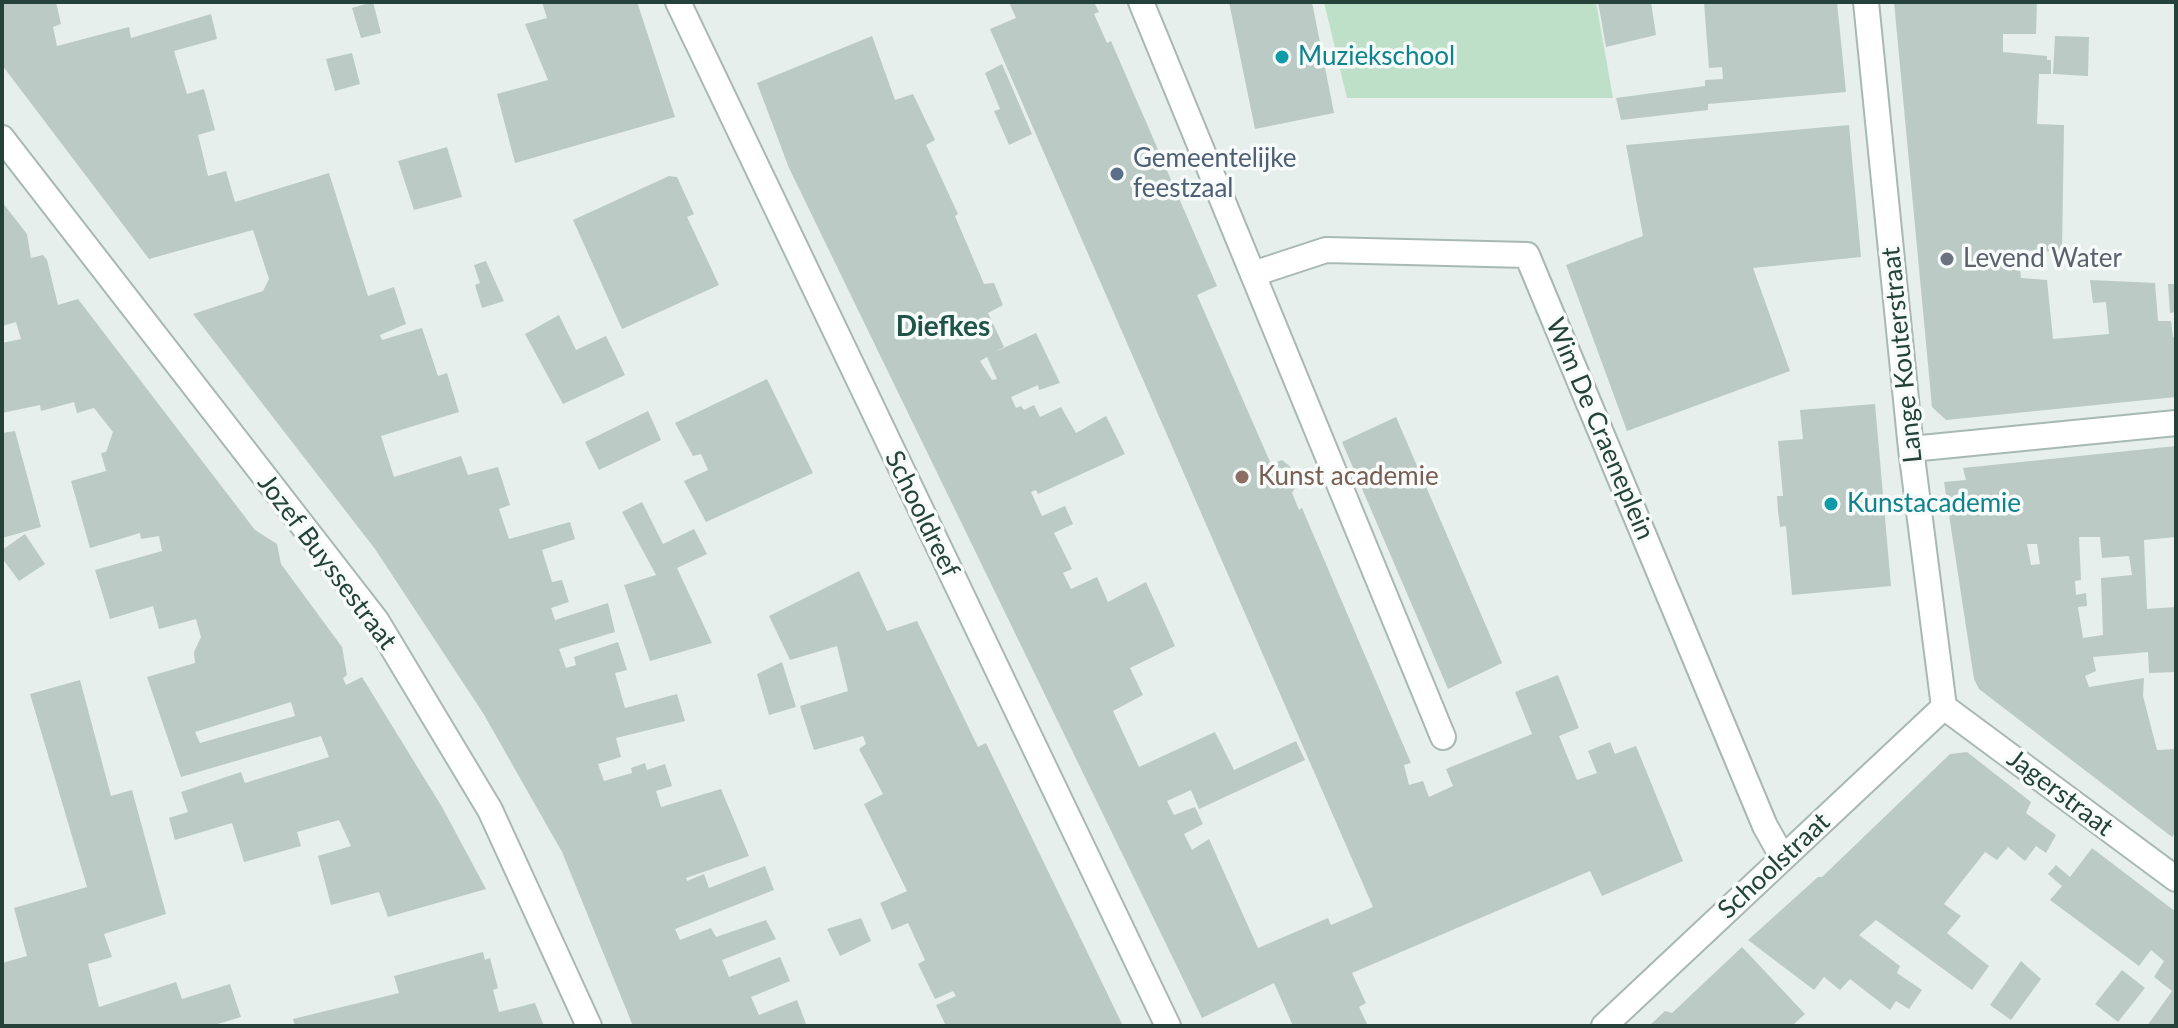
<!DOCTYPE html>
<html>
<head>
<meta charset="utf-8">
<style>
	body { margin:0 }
	#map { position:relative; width:2178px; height:1028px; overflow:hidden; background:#e6efeb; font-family:Lato,sans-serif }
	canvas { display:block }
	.frame { position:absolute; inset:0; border:4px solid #24423a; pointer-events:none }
</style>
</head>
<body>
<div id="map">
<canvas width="2178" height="1028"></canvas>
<div class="frame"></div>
</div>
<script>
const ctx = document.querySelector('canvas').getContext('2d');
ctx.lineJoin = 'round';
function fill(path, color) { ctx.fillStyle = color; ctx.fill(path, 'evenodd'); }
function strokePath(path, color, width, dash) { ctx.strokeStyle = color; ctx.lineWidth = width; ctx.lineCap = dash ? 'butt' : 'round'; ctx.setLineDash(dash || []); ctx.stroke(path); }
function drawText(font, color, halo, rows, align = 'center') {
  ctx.font = font + ' Lato,sans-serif'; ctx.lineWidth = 7; ctx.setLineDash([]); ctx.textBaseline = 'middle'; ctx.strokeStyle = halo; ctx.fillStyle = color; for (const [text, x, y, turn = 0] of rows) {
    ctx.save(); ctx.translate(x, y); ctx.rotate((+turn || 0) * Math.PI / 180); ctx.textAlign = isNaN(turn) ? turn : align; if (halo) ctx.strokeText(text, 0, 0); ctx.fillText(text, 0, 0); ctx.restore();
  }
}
fill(new Path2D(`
	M1324,2h272l17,96h-266z`), '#bfe0c8');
fill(new Path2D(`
	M2,2h54l5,22 -8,3 4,19 72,-19 2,11 80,-24 6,25 -43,12 13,43 17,-5 11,41 -17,5 10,41 18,-5 9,31 94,-29 39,123 26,-9 12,37 -26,11 2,5 40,-12 16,48 9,-3 12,39 -78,24 13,41 67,-21 7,19 30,-8 12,38 -11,4 10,30 61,-17 5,17 -33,11 10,32 10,-2 7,22 -18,6 4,12 53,-17 7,29 -56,17 7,19 10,-3 -2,-8 44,-15 9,28 -12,3 10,35 52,-14 8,27 -69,17 5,19 -23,7 6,17 28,-8 -1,-5 14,-5 2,7 18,-6 7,22 -16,5 5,16 60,-18 28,67 -63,22 1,3 17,-7 5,14 56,-22 9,24 -99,39 5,11 31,-12 5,9 50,-17 10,19 -54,21 7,17 51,-20 10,24 -39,16 8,18 38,-15 9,24 -173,2 -71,-174 -79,-139 -108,-164 -182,-235 70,-23 6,-12 -16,-49 -104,29 -147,-194z
	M373,2l8,31 -20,5 -9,-30z
	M542,2h95l38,115 -160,46 -18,-69 51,-14 -23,-56 22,-6z
	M1009,2h85l5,10 -5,2 13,29 4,-2 106,245 -20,9 74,169 11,-4 15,12 1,11 -6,10 7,17 3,-2 109,255 -7,2 5,20 14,-4 6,16 24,-11 -7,-17 86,-35 -17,-42 43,-17 21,53 -20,8 18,44 20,-7 -9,-22 22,-9 5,12 21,-8 47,115 -81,35 -12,-25 -238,102 14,30 -7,4 9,19h-75l-19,-43 -72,35 -413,-850 -32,-85 115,-47 23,64 18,-6 22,46 -9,5 32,69 -3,2 29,68 10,-1 9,22 -15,8 16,34 -9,5 41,-19 24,50 -21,7 -1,-5 -27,12 5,11 5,-2 3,4 10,-5 6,12 21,-10 15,26 30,-17 19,38 -87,40 -2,-4 -5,2 11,24 23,-10 8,18 -19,9 18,36 -9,4 8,16 26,-12 11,25 38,-20 29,64 -45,22 13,27 -30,16 26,56 76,-35 19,38 62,-29 9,19 -106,49 -8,-19 -24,11 7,14 21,-8 8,17 -19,10 8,16 17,-11 49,109 70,-30 3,7 42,-18 -383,-878 26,-11zM987,357l10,22 -5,1 -12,-19z
	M1229,2h83l22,111 -79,16z
	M1598,2h53l5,33 -50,12z
	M1704,2h133l9,90 -138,12v6l-87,10 -5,-22 89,-12v-6l18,-1 -1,-12 -13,1z
	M1894,2h143l-1,32h-33v18l44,4v4h4v14h-12l-2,50 27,1 -2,127 -44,-2 3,28 26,2 6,59 56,-5 -3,-32 -13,1 -3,-23 65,3 3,38h13l2,16 3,-1v61l-230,23 -14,-13z
	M2055,36l34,1 -1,39 -35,-2z
	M352,53l8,31 -25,7 -9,-32z
	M1002,64l30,70 -23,11 -15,-34 6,-2 -15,-36z
	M1849,125l12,132 -108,11 37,103 -163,60 -61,-166 77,-29 -17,-91z
	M447,147l15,50 -48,13 -16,-49z
	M669,176l8,1 17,37 -7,3 32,68 -97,44 -49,-109z
	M2,202l25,32 4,24 12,-3 4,5 11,45 20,-6 177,231 22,14 4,20 61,83 5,28 -4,3 3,7 16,-8 80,130 44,82 -98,28 -9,-25 -48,13 -13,-49 33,-10 -12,-26 -42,12 4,14 -57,16 -12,-39 -57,17 -6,-22 19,-6 -7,-20 60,-20 4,11 84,-26 -8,-21 -140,41 -34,-100 48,-14 -1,-11 7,-15 -5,-18 -37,10 -6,-23 -43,13 -15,-49 67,-19 -3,-15 -18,3 -1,-6 -50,15 -19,-67 35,-10 -5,-18 5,-1 7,-20 -19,-24 -17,5 -3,-11 -33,9 -1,-6 -38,8v-70l19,-4 -5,-17 -14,4zM291,702l4,14 -95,27 -5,-11z
	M486,261l18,40 -22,7 -7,-23 5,-2 -6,-18z
	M2168,284h8v28l-6,1z
	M559,315l17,35 30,-14 19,39 -62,29 -38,-70z
	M767,379l46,94 -107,49 -22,-41 24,-11 -7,-16 -8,2 -18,-33z
	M1875,404l16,182 -99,9 -6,-69 -6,1 -2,-16 -1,-15h6l-5,-55 25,-2 -3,-29z
	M648,411l13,29 -62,30 -14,-28z
	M1396,417l106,246 -54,26 -106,-247z
	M15,431l26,96 -39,11v-105z
	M2176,446v91l-32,3 3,69 29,-2v65l-27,1 -1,-21 -55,5 3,14 -11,5 4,11 55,-9 -1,18 14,54 19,-1v83l-4,5 -193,-148 -5,-10 -30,-197 22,-2 -3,-12zM2079,537h21l2,21 27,-2 3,19 -31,3 2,57 -20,3 -5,-31 9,-1 -1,-13 -10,2 -1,-14 6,-1zM2027,544h10l3,20 -9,1z
	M642,502l21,42 31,-15 13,25 -30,14 35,75 -62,18 -26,-76 32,-10 -34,-63z
	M25,534l20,30 -26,17 -17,-23v-8z
	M859,571l28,60 30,-10 61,126 8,-4 137,283h-177l-10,-21 20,-9 -3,-5 -18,8 -17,-35 7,-4 -17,-37 -16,7 -12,-27 27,-12 -43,-87 19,-10 -24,-45 7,-5 -3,-8 -49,14 -12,-37 -2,-7 48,-15 -11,-45 -47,14 -21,-44z
	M782,662l14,45 -27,8 -12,-41z
	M80,680l31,116 21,-6 34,124 -62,20 8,23 -24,7 11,43 77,-25 6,17 48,-15 11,33 -30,9h-209v-63l25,-7 -13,-48 73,-21 -57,-193z
	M1967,752l64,50 -5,11 30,22 -10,18 -10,-7 -11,15 -17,-14 -11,13 -12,-8 -41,52 17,12 -14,17 42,33 -17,24 -96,-70 -17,15 41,31 -3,7 25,17 -13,19 -13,-8 -6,9 -40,-31 -10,11 -16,-13 -10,13 -66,-50 70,-63h4l128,-123z
	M2092,848l84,64v114h-29l25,-35 -18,-14 10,-16 -13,-11 -12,16 -89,-66 12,-14 -14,-12 8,-9 14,12z
	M861,918l10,23 -31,15 -13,-27z
	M1742,947l63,67 -13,12h-143l16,-15 7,2z
	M483,952l2,8 5,-2 8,30 -5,2 6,22 36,-9 9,23h-249l-2,-7 106,-26 -5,-17z
	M2021,961l20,18 -30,41 -21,-15z
	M2122,970l23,18 -27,34 -23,-18z`), '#bbcac4');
const lane = new Path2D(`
	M1141,2l302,735`);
const street = new Path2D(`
	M678,2l490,1024
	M1866,2l45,447 33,258
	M2,138l374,482 114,190 99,216
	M1253,274l73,-24 201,5 238,571 18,32
	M1911,449l265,-26
	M1944,707l232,172
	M1604,1026l340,-319`);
strokePath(lane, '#a8b8b2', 28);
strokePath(street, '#a8b8b2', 28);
strokePath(lane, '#fff', 24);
strokePath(street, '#fff', 24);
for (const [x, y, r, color] of [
	[1282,57,8,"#0f9aa8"],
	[1117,174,8,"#5c6f8a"],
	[1947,259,8,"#6b7280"],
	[1242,477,8,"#8d6e63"],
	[1831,504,8,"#0f9aa8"]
]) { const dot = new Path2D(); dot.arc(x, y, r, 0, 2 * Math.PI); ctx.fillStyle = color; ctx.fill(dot); strokePath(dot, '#f7fbf9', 3); }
drawText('26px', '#0d838f', '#f7fbf9', [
	["Muziekschool",1298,57],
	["Kunstacademie",1847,504]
], 'left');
drawText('26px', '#4e5e75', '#f7fbf9', [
	["Gemeentelijke",1133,159],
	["feestzaal",1133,189]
], 'left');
drawText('26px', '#5b616d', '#f7fbf9', [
	["Levend Water",1963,259]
], 'left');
drawText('26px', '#24423a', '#f7fbf9', [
	["Lange Kouterstraat",1902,355,-96],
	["Wim De Craeneplein",1600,429,67],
	["Schooldreef",922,514,64],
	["Jozef Buyssestraat",327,562,53],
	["Jagerstraat",2060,793,37],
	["Schoolstraat",1774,866,-43]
]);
drawText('26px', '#785e54', '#f7fbf9', [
	["Kunst academie",1258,477]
], 'left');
drawText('bold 28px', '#1f5548', '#f7fbf9', [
	["Diefkes",943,327]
]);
</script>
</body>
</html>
